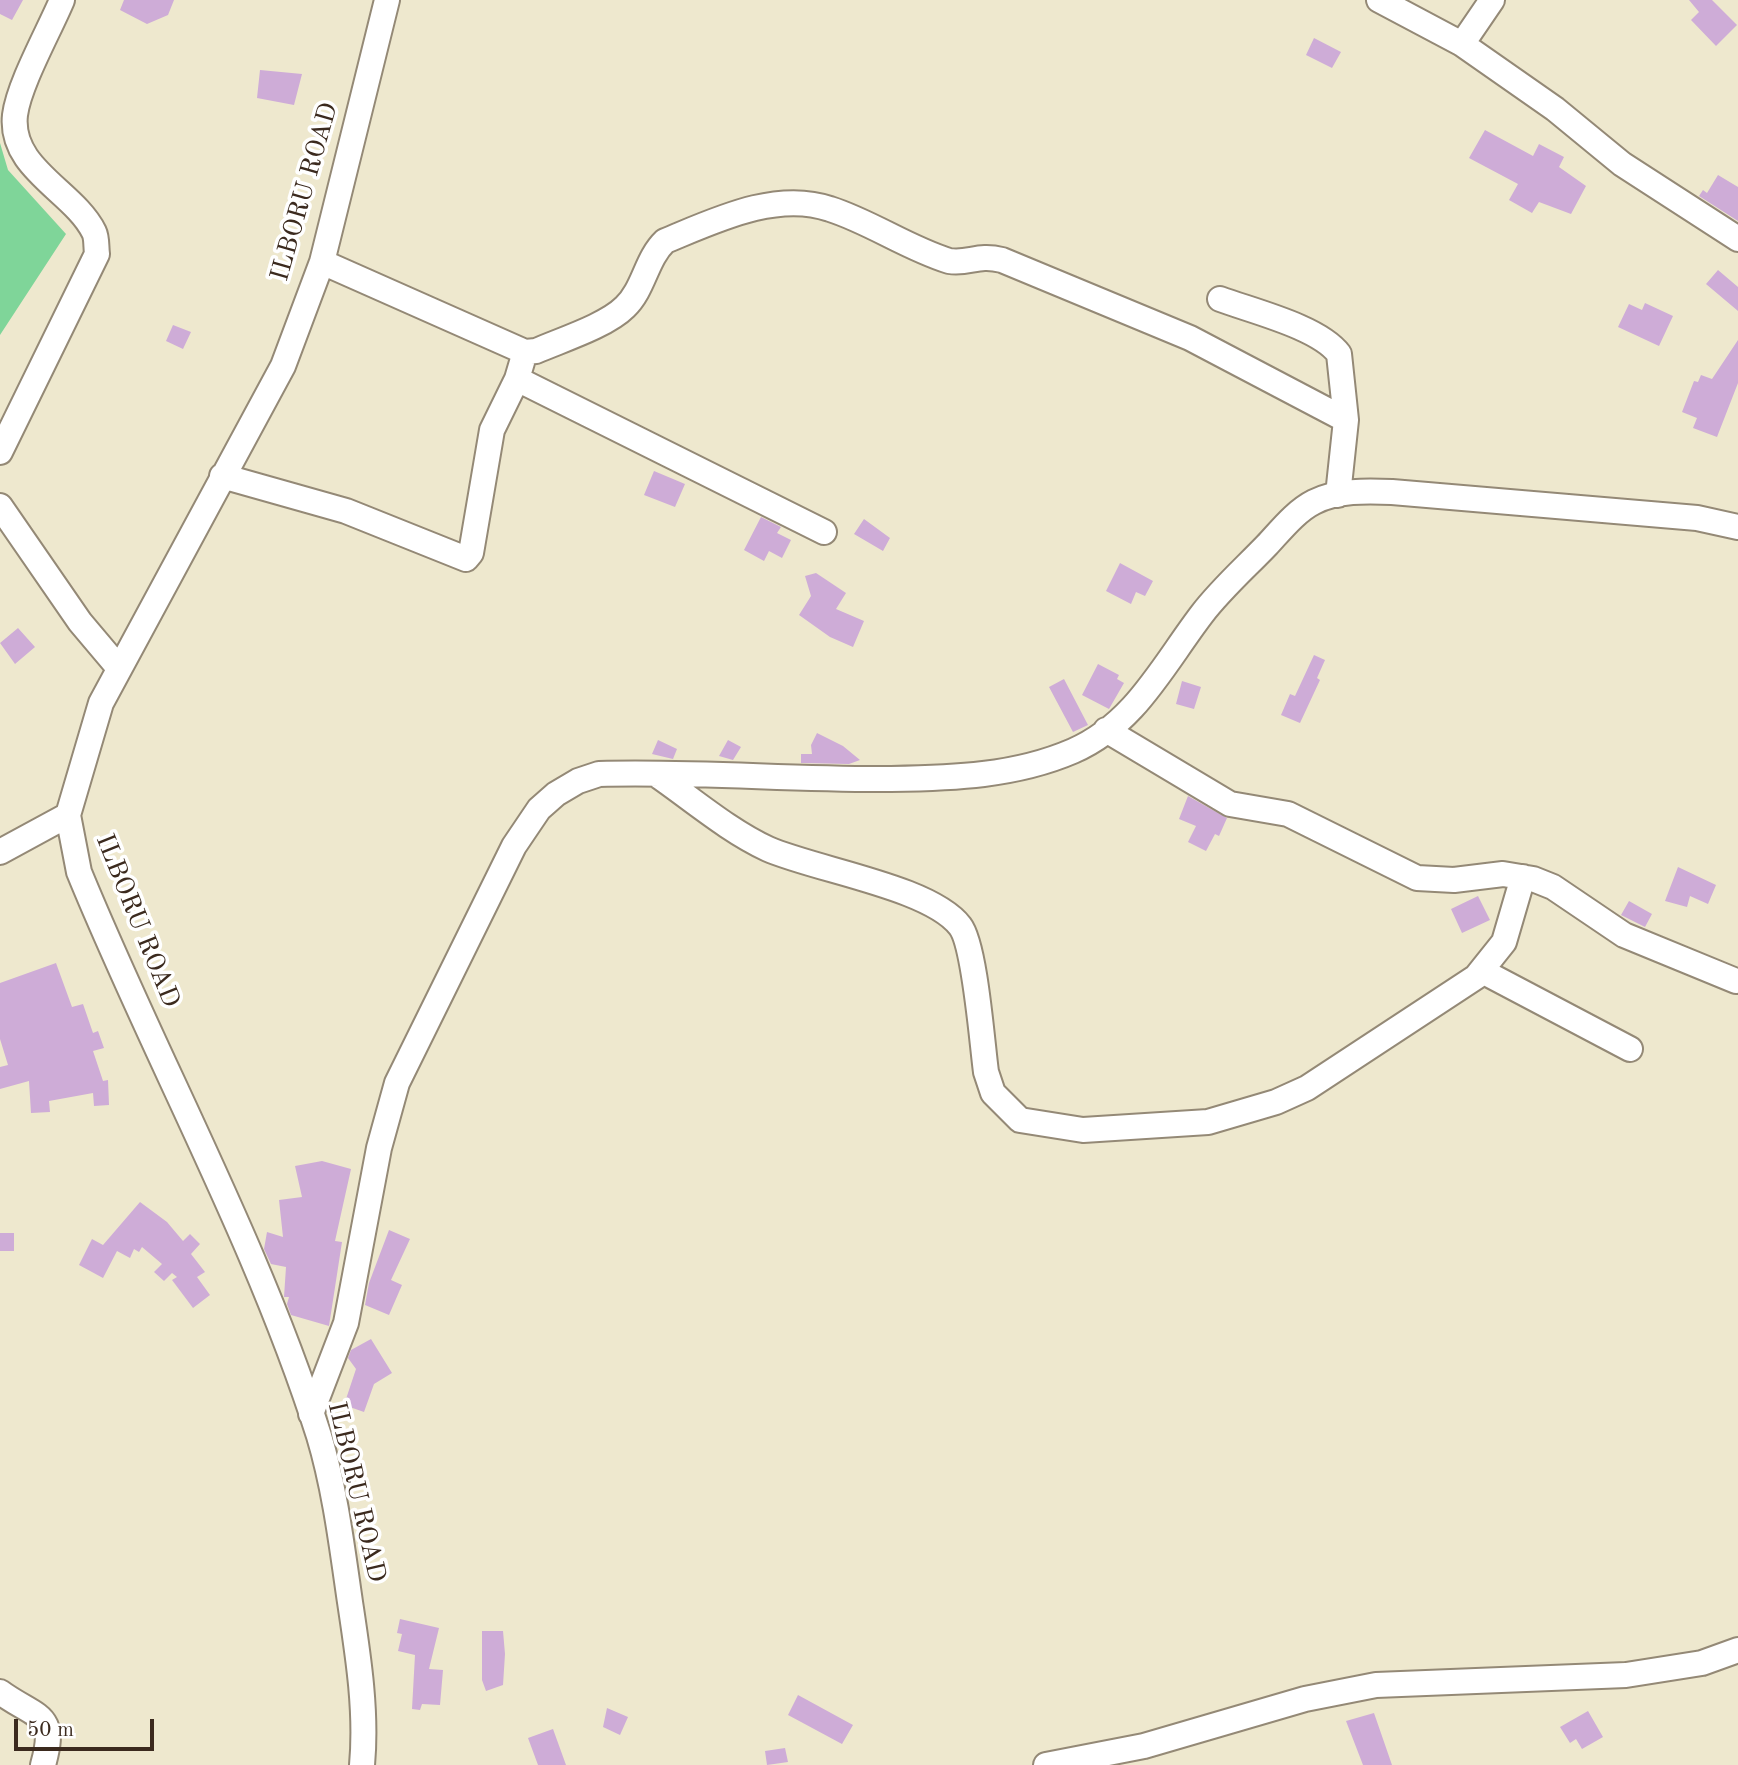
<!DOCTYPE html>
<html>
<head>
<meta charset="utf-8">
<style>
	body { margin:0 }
	#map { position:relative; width:1738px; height:1765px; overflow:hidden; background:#eee8ce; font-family:"Old Standard TT",serif }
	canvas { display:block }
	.scale { position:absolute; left:14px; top:1719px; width:140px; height:32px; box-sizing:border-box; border:4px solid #3b2a1e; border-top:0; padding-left:9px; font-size:21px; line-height:24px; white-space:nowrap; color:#3b2a1e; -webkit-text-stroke:5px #fff; paint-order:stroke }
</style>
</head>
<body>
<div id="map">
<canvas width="1738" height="1765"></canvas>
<div class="scale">50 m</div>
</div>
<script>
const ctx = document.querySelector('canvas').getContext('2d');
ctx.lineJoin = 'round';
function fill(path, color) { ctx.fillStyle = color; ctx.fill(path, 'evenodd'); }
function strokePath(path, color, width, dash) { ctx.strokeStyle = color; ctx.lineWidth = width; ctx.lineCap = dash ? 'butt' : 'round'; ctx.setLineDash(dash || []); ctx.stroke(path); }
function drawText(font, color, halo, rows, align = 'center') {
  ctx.font = font + ' "Old Standard TT",serif'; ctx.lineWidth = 7; ctx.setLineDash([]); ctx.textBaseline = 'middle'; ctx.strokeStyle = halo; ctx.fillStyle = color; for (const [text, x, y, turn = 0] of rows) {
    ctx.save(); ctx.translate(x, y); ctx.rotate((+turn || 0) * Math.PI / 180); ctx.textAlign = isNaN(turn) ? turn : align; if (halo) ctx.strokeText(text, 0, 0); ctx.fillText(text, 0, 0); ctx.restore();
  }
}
fill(new Path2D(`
	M0,143l8,27 58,64 -66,101z`), '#7fd599');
fill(new Path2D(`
	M0,0h23l-11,20 -12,-6z
	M124,0h50l-6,15 -21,9 -27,-14z
	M1689,0h23l25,25 -21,21 -25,-26 8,-8z
	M1314,38l27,14 -9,16 -26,-13z
	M260,70l42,4 -8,31 -37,-7z
	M1485,130l48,26 6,-12 25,13 -5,10 27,19 -15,28 -32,-12 -7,11 -23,-13 9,-16 -49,-26z
	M1718,175l20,12v34l-39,-25 4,-6 4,3z
	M1718,270l20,17v24l-32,-27z
	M1645,303l28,13 -14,30 -41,-19 11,-23 13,6z
	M173,325l18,7 -8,17 -17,-8z
	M1738,340v43l-21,54 -24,-9 4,-10 -15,-6 12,-31 4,1 3,-7 11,4z
	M654,471l31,13 -10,23 -31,-12z
	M761,517l20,10 -4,6 14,7 -9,18 -13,-7 -5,10 -20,-11z
	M864,519l26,19 -7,13 -29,-17z
	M1120,563l33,18 -8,15 -9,-4 -5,12 -25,-13z
	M816,573l30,20 -10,16 28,12 -11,26 -23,-10 -31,-22 12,-19 -6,-20z
	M18,628l17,19 -20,17 -15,-21z
	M1314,655l11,5 -8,18 3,2 -20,43 -19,-8 9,-21 5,2z
	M1098,664l21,11 -2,4 7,4 -15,26 -27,-14z
	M1064,679l24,46 -15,7 -24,-45z
	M1182,681l19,6 -7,22 -18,-5z
	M817,733l26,13 17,14 -11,4 -48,-1v-9h11l-1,-9z
	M658,740l19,9 -4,10 -21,-5z
	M728,740l13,7 -8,13 -14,-4z
	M1188,796l39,22 -8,18 -4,-2 -9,17 -18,-9 8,-16 -17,-7z
	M1678,867l38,18 -8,19 -18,-8 -3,11 -22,-6z
	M1478,896l12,24 -28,13 -11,-24z
	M1629,901l23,13 -7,13 -24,-12z
	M56,963l16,44 11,-3 10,29 5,-2 6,17 -11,3 10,30 5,-1 1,25 -15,1 -1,-13 -44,8 1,11 -19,1 -2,-32 -29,8v-22l8,-2 -8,-26v-56z
	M322,1161l29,8 -16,72 7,1 -13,84 -38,-11 -4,-11 2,-7h-5l2,-30 -15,-3 -7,-15 3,-17 16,5 -4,-37 23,-3 -7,-31z
	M140,1202l27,20 16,19 7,-7 10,10 -9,10 14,18 -8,5 13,18 -17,13 -21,-28 5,-3 -5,-4 -8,8 -10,-9 8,-8 -20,-17 -3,5 -5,-3 -4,9 -13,-7 -14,27 -24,-13 13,-26 11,6z
	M389,1230l21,9 -19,41 11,5 -13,30 -24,-10 4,-22z
	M0,1233h14v18h-14z
	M371,1339l21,34 -18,11 -10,28 -20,-7 12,-36 -8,-11 3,-8z
	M400,1619l39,9 -10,41 14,1 -3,35 -18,-1 -2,6 -8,-1 3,-54 -17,-4 4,-17 -5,-1z
	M482,1631h21l2,23 -2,31 -17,6 -4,-11z
	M798,1695l55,30 -11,19 -54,-29z
	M607,1708l21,9 -8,18 -17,-8z
	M1588,1711l15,26 -21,12 -6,-10 -6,4 -10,-16z
	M1374,1713l18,52h-29l-17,-44z
	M553,1729l13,36h-28l-10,-27z
	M785,1748l3,14 -21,3 -2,-14z`), '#ceacd7');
const minor = new Path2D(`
	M1379,0l83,44 93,65 67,55 116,75
	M1462,44l30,-44
	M322,262l203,90 11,-1c25,-11 70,-25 89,-44 19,-18 21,-48 40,-66 49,-20 111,-51 165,-32 41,13 77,39 119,52 21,3 28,-7 53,-1l188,78 156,82
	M1220,299c32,12 99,28 119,55l7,66 -8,75
	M517,379l307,153
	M0,452l97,-198c-1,-7 0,-16 -3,-22 -20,-41 -85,-63 -79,-117 4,-31 34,-84 47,-115
	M222,476l124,35 120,48 5,-6 21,-123 25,-51 8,-27
	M0,506l80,116 38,45
	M1106,730l124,74 58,10 129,64 37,2 49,-6 30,5 20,8 71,48 112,46
	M657,775c36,25 72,56 111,74 48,21 162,38 192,77 15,19 22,117 26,146l7,21 27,27 63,10 125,-8 68,-20 31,-14 169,-111 28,-35 19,-65
	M0,852l68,-37
	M1482,971l148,78
	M311,1414l35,-91 33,-175 18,-65 117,-237 25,-37 17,-15 22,-13 21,-7c97,-3 195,6 292,5 62,-1 124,-3 182,-28 62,-27 90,-86 129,-137 19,-25 44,-47 65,-69 14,-15 29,-34 47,-43 23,-12 53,-11 78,-10l305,26 41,9
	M0,1692c37,27 58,20 43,73
	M362,1765c5,-54 -4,-110 -12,-163 -8,-55 -15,-113 -31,-166 -62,-195 -163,-376 -240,-564l-11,-57 33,-112 182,-337 39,-104 65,-262
	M1046,1765l98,-19 161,-47 71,-14 250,-10 76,-12 36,-13`);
strokePath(minor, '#948976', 28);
strokePath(minor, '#fff', 24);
drawText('26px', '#3b2a1e', '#fff', [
	["ILBORU ROAD",305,192,-74],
	["ILBORU ROAD",137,921,68],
	["ILBORU ROAD",356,1492,77]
]);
</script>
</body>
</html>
